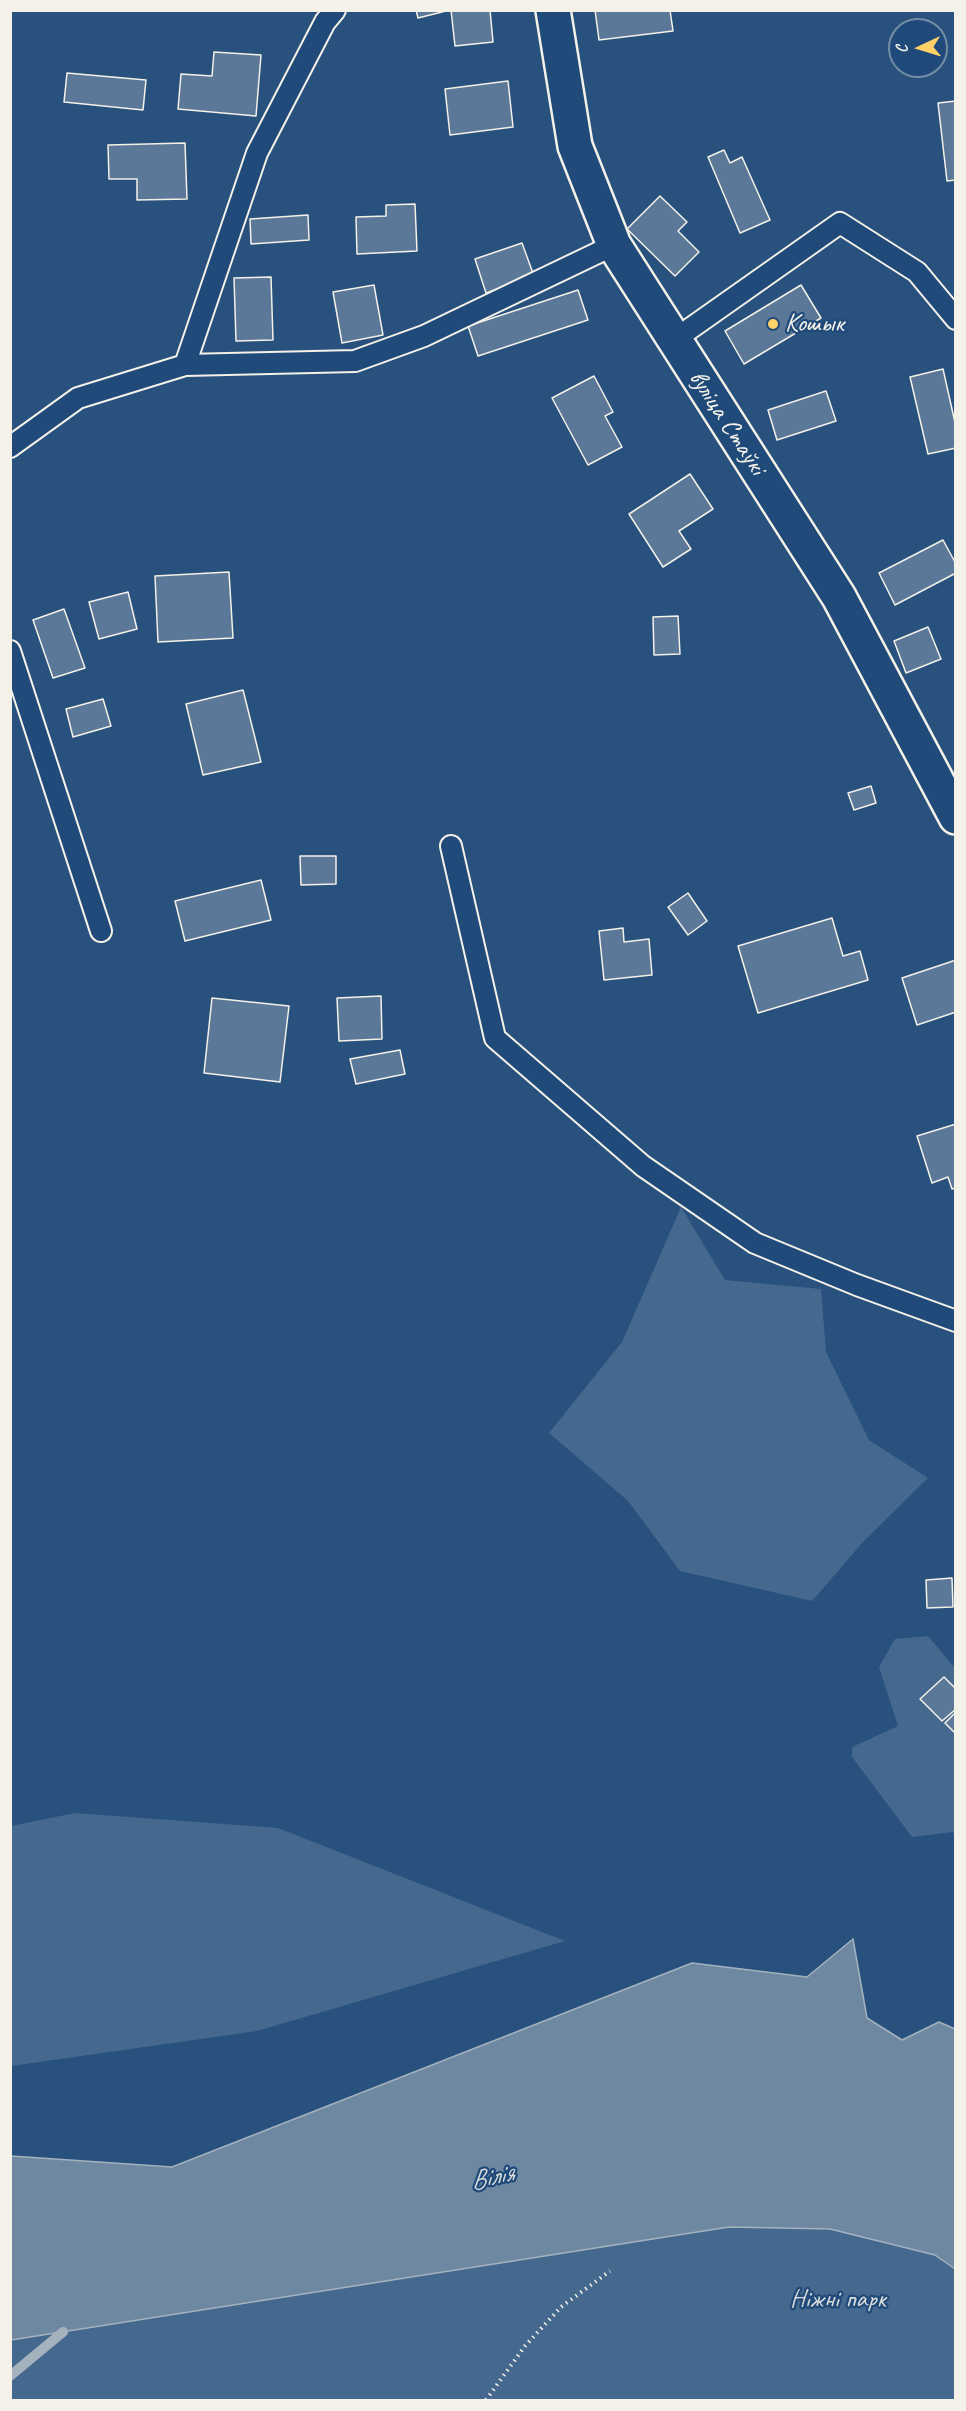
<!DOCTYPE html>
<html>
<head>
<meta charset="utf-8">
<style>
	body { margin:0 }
	#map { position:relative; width:966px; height:2411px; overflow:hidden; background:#28517e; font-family:Caveat,sans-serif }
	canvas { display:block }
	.frame { position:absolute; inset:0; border:12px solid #f4f1e8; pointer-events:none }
	.north { position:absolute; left:888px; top:18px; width:60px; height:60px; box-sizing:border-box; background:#1f4a7a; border:2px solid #748da6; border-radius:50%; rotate:266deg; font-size:16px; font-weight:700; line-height:24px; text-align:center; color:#f4f1e8 }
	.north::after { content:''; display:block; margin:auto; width:21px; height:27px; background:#ffd166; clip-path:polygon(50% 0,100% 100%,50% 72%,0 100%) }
</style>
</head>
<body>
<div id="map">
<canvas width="966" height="2411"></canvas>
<div class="frame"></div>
<div class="north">С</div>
</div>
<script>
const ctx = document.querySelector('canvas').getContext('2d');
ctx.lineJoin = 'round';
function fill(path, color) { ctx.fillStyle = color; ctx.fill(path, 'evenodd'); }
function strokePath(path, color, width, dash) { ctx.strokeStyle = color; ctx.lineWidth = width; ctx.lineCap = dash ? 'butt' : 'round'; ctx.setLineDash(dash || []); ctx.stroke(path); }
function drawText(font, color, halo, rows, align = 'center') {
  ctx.font = font + ' Caveat,sans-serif'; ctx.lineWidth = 4.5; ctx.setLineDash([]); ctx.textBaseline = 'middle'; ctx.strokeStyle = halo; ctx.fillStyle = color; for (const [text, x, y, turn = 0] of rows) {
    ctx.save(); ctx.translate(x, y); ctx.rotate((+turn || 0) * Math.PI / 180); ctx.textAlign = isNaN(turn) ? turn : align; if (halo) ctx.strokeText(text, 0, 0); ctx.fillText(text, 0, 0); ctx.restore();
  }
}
fill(new Path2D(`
	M681,1207l44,73 96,9 5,63 43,88 59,38 -64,63 -52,60 -132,-30 -52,-70 -79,-68 73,-91z
	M928,1636l27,32v170l-2,-6 -41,5 -60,-80v-10l46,-21 -19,-59 16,-28z
	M75,1813l203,15 287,113 -308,90 -246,35v-240z
	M746,2199l209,35v166h-944v-85z`), '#45688e');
const water = new Path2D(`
	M853,1939l14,79 35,22 37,-18 16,7v240l-20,-14 -105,-26 -101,-2 -718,113v-184l161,11 520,-204 115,14z`);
fill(water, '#6e88a2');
strokePath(water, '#a4b2be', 1.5);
strokePath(new Path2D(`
	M10,2376l53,-44`), '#a4b2be', 10);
const building = new Path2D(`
	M416,10h30v1l-28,7z
	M451,10h39l3,32 -38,4z
	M595,10h75l3,21 -74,9z
	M214,52l47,3 -5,61 -78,-7 3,-35 31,2z
	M67,73l79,7 -3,30 -79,-8z
	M508,81l5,46 -63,8 -5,-46z
	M956,101v79l-9,1 -9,-78z
	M185,143l2,56 -50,1v-21h-28l-1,-34z
	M724,150l6,13 12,-6 28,63 -30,13 -32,-76z
	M660,196l27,26 -9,9 21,21 -24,24 -48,-47z
	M415,204l2,47 -60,3 -1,-37 30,-1v-11z
	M308,215l1,25 -58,4 -1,-25z
	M522,243l12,33 -48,17 -11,-34z
	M271,277l2,63 -37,1 -2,-63z
	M374,285l9,50 -41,8 -9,-51z
	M801,285l20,33 -77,46 -19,-33z
	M578,290l10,30 -110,36 -10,-30z
	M943,369l13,58v21l-28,6 -18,-77z
	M594,376l19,36 -8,4 17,31 -34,18 -36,-67z
	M826,391l10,30 -59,19 -9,-30z
	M690,474l23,35 -34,22 12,18 -28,18 -34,-53z
	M943,540l13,24v9l-61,32 -16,-32z
	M229,572l4,66 -75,4 -3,-66z
	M128,592l9,37 -38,10 -10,-37z
	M64,609l21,59 -32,10 -20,-58z
	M678,616l2,38 -26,1 -1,-38z
	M928,627l13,32 -35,14 -12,-32z
	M243,690l18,72 -58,13 -17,-71z
	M103,699l8,27 -38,11 -7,-28z
	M871,786l5,17 -22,7 -6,-17z
	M300,856h36v28l-35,1z
	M261,880l10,40 -86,21 -10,-40z
	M688,893l19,28 -19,14 -20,-28z
	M832,918l11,38 17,-5 8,29 -110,33 -20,-67z
	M623,928l1,14 25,-3 3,36 -48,5 -5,-49z
	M956,960v52l-39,13 -15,-47z
	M381,996l1,43 -43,2 -2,-43z
	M212,998l77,8 -9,76 -76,-9z
	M400,1050l5,24 -49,10 -6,-25z
	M956,1124v64l-4,1 -4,-12 -16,6 -15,-47z
	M952,1578l1,29 -26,1 -1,-28z
	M944,1677l12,12v20l-14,12 -22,-22z
	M956,1712v22l-11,-11z`);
fill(building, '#5b7899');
strokePath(building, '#f4f1e8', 1.5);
const service = new Path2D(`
	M674,340l166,-117 77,49 39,47
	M185,365l170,-4 69,-25 190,-91
	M10,447l68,-49 107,-33 72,-212 68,-131 10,-12
	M10,651l91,280
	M451,846l44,192 148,128 112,77 102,42 99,36`);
const tertiary = new Path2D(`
	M553,10l22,136 39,99 225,352 117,220`);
strokePath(service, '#f4f1e8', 24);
strokePath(tertiary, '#f4f1e8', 38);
strokePath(new Path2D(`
	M486,2400l39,-54 36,-39 49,-36`), '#f4f1e8', 4, [1.5, 4.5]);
strokePath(service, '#1f4a7a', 20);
strokePath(tertiary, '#1f4a7a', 33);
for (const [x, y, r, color] of [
	[773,324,6,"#ffd166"]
]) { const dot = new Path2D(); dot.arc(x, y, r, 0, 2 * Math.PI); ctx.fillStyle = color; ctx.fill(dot); strokePath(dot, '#1f4a7a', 2); }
drawText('26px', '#f4f1e8', '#1f4a7a', [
	["Кошык",785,324]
], 'left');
drawText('26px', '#f4f1e8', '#1f4a7a', [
	["вуліца Стаўкі",727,423,57]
]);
drawText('26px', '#dadcda', '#1f4a7a', [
	["Ніжні парк",838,2300]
]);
drawText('italic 27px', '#d9dcda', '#1f4a7a', [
	["Вілія",492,2178,-13]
]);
</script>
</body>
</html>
